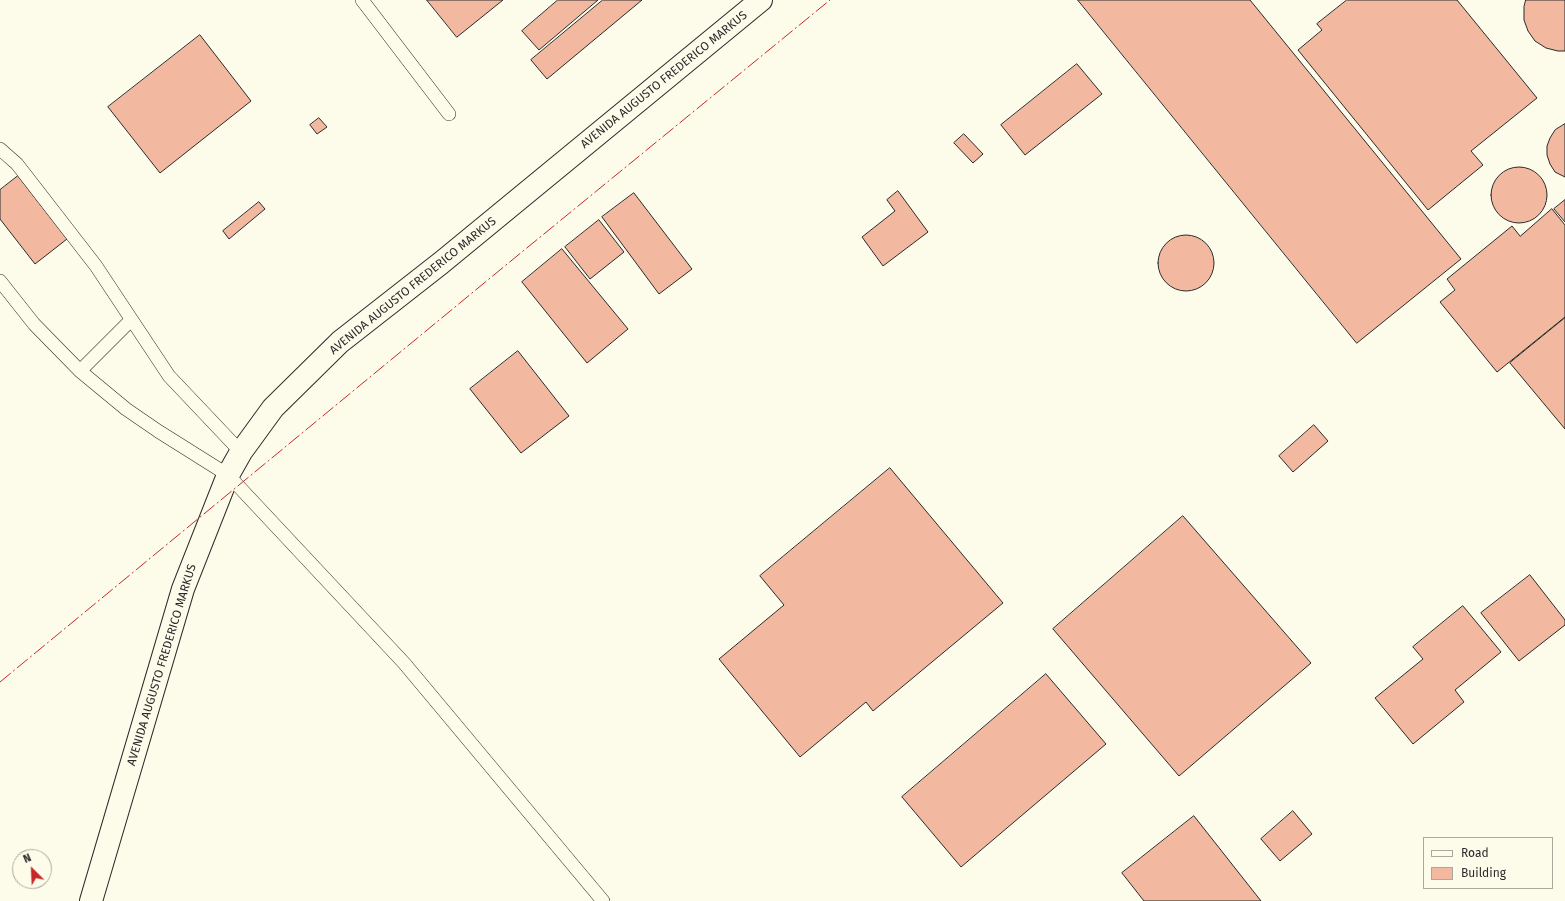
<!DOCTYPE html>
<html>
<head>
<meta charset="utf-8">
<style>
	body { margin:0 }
	#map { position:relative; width:1565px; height:901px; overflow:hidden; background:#fdfbea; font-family:"Fira Sans",sans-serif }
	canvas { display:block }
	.legend { position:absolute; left:1423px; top:837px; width:130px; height:52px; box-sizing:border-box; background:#fdfbea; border:1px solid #a9a89e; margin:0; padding:5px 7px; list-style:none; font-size:12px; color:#2b2b2b }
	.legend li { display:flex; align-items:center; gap:8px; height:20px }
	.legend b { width:20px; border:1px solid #a9a89e }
	.north { position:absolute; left:12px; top:849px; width:40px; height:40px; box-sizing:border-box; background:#fdfbea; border:1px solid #a9a89e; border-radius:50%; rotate:336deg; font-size:11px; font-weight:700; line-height:16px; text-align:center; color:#2b2b2b }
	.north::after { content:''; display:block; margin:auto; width:14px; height:18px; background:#c62828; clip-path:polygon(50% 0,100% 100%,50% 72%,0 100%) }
</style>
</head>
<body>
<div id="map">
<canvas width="1565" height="901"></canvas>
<ul class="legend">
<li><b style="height:5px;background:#fdfbea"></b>Road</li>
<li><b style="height:11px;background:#f2b8a0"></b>Building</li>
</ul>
<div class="north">N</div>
</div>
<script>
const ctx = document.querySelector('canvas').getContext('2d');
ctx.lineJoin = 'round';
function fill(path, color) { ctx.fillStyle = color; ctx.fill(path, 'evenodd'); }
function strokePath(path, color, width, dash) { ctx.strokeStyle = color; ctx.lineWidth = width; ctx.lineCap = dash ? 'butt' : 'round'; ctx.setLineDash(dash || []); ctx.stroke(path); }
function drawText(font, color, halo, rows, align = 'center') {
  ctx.font = font + ' "Fira Sans",sans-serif'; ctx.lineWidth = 3; ctx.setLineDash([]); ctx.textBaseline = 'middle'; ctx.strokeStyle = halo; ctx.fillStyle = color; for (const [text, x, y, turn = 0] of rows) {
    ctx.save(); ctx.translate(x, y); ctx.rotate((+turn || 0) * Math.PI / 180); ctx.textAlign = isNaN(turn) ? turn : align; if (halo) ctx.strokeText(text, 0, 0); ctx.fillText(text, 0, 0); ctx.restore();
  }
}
const building = new Path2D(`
	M427,0h76l-46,37z
	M558,0h40l-59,50 -17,-19z
	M603,0h39l-95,79 -16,-19z
	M1078,0h172l211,259 -104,84z
	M1347,0h110l80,98 -66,53 12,14 -55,45 -130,-160 24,-20 -5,-6z
	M1526,0h39v51h-7l-12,-3 -11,-7 -7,-10 -4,-11v-13z
	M200,35l51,66 -91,72 -52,-66z
	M1077,64l25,30 -77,61 -24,-30z
	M319,118l8,9 -10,7 -7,-9z
	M1565,124v53l-10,-5 -5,-8 -3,-9v-9l3,-8 5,-8z
	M964,134l19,20 -10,9 -19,-20z
	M1491 195a28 28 0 1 1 56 0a28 28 0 1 1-56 0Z
	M18,176l49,63 -32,25 -35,-45v-29z
	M898,191l30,41 -45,34 -21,-29 33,-26 -8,-11z
	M634,193l58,76 -33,25 -57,-77z
	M1565,200v22l-11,-13z
	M259,202l6,7 -36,30 -6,-8z
	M1552,209l13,16v92l-68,55 -57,-70 15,-12 -8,-11 65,-53 8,10z
	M599,220l25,32 -34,27 -25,-32z
	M1158 263a28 28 0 1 1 56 0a28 28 0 1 1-56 0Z
	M562,249l66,80 -41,34 -65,-81z
	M1565,318v111l-55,-66z
	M518,351l51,65 -48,37 -51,-64z
	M1314,425l14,16 -35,31 -14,-16z
	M890,468l113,135 -130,108 -7,-9 -66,55 -81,-98 65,-54 -24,-29z
	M1183,516l128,147 -132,113 -126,-147z
	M1530,575l35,45v5l-46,36 -38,-48z
	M1463,606l38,46 -46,38 9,12 -51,42 -38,-46 48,-39 -10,-12z
	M1046,674l60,70 -145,123 -59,-70z
	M1293,811l19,23 -32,27 -19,-22z
	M1194,816l67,85h-117l-22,-28z`);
fill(building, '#f2b8a0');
strokePath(building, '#2b2b2b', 1);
const lane = new Path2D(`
	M362,0l87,114
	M0,149l17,15 79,102 73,110 72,76
	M0,281l34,43 46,47 46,38 32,22 70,44 176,188 199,238
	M80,371l51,-51`);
const secondary = new Path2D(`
	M91,901l92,-312 45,-114 13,-23 32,-44 67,-66 101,-79 320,-263`);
strokePath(lane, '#2b2b2b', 14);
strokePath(secondary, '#2b2b2b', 24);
strokePath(lane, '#fdfbea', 13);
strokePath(secondary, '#fdfbea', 22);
strokePath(new Path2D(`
	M0,682l506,-417 324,-265`), '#c62828', 1, [14, 3, 2, 3]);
drawText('12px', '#2b2b2b', '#fdfbea', [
	["AVENIDA AUGUSTO FREDERICO MARKUS",664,80,-39],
	["AVENIDA AUGUSTO FREDERICO MARKUS",413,286,-39],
	["AVENIDA AUGUSTO FREDERICO MARKUS",162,665,-73]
]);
</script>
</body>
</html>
